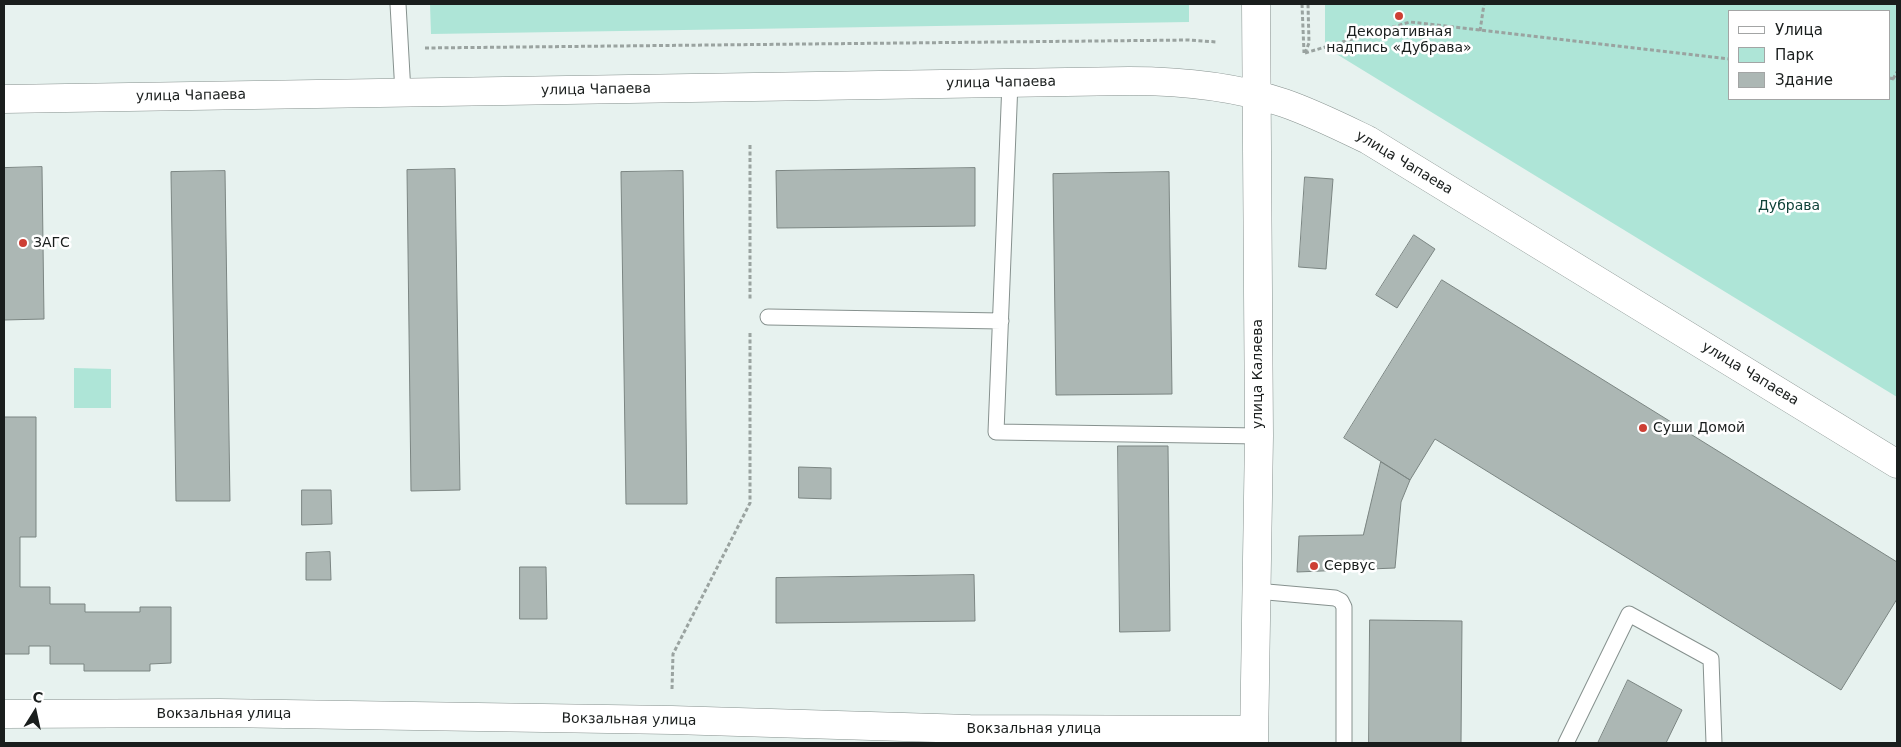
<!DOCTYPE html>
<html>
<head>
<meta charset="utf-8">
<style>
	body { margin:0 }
	#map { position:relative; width:1901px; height:747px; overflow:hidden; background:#e7f2ef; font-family:"DejaVu Sans",sans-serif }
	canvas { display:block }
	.frame { position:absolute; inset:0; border:5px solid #1a1e1d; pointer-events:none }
	.legend { position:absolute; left:1728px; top:10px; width:162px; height:90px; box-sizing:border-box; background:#fff; border:1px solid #a3a5a5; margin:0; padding:6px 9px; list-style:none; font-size:15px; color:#1a1e1d }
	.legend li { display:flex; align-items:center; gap:10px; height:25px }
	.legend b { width:25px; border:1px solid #a3a5a5 }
	.north { position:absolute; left:10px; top:687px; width:50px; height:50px; -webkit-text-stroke:4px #fff; paint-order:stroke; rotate:10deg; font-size:14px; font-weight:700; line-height:20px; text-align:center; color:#1a1e1d }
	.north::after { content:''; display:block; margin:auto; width:18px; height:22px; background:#1a1e1d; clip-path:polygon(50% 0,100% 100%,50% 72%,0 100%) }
</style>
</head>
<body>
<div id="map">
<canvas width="1901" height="747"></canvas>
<div class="frame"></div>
<ul class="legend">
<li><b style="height:6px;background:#fff"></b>Улица</li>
<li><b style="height:14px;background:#aee5d7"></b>Парк</li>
<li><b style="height:14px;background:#acb7b4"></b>Здание</li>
</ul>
<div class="north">С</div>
</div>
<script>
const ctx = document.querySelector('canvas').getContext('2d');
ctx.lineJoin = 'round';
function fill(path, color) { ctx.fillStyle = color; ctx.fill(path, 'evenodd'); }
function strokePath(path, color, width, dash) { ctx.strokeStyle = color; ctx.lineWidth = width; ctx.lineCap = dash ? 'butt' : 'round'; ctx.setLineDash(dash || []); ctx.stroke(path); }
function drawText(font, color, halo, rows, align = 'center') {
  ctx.font = font + ' "DejaVu Sans",sans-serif'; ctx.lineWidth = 5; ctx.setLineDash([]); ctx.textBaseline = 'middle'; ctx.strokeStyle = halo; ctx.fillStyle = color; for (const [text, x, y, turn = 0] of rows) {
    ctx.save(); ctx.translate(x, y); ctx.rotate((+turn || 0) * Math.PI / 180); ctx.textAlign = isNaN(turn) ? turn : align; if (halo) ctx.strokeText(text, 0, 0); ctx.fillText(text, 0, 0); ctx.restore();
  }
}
fill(new Path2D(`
	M430,4h759v18l-758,12z
	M1325,4h572v393l-572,-350zM1890,11v88h-160v-88z
	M74,368l37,1v39h-37z`), '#aee5d7');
const building = new Path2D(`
	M42,167l2,152 -40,1v-152z
	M975,168v58l-198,2 -1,-57z
	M455,169l5,321 -49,1 -4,-321z
	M225,171l5,330h-54l-5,-329z
	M683,171l4,333h-61l-5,-332z
	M1169,172l3,222 -116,1 -3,-221z
	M1305,177l28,2 -7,90 -27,-2z
	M1414,235l21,14 -38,59 -21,-13z
	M1442,280l455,282v37l-56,91 -406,-251 -25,41 -66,-42z
	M4,417h32v120h-16v50h30v17h35v8h55v-5h31v56l-21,1v7h-66v-7h-34v-18h-21v8h-25z
	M1118,446h50l2,185 -50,1z
	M1381,462l29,18 -9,22 -6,66 -98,4 2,-36 64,-1z
	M799,467l32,1v31l-32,-1z
	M302,490h29l1,34 -30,1z
	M330,552l1,28h-25v-27z
	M520,567h26l1,52h-27z
	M974,575l1,46 -199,2v-45z
	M1370,620l92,1 -1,122h-92z
	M1628,680l54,30 -16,33h-68z`);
fill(building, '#acb7b4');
strokePath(building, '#7b8582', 1);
const service = new Path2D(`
	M398,4l5,89
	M1010,82l-14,350 263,4
	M768,317l233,4
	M1256,591l79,7 6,3 3,6v136
	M1566,743l63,-129 82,45 3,84`);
const minor = new Path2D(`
	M4,99l1125,-18c52,0 105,5 155,22 29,10 57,24 84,37l529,324
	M4,714l216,-1 452,7 298,9 284,1
	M1254,743l5,-307 -3,-432`);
strokePath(service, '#86918e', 17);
strokePath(minor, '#86918e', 29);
strokePath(new Path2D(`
	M1302,4l2,49
	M1480,31l4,-27
	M425,48l764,-8 28,2
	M1305,53l105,-31 320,37
	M1305,53l4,-10 -1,-39
	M1890,78l7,2
	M1893,79l4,-7
	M750,145v156
	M672,689l1,-35 77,-151v-171`), '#9aa3a0', 3, [4, 2.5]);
strokePath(service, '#fff', 15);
strokePath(minor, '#fff', 28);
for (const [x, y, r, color] of [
	[1399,16,5,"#cd3f34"],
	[23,243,5,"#cd3f34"],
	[1643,428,5,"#cd3f34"],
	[1314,566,5,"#cd3f34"]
]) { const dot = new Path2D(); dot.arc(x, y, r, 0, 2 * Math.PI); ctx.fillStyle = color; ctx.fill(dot); strokePath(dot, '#fff', 2); }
drawText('14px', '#1a1e1d', '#fff', [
	["Декоративная",1399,32,"center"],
	["надпись «Дубрава»",1399,48,"center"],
	["ЗАГС",33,243],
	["Суши Домой",1653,428],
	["Сервус",1324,566]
], 'left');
drawText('14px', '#1a1e1d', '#fff', [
	["улица Чапаева",1001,83,-1],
	["улица Чапаева",596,90,-1],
	["улица Чапаева",191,96,-1],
	["улица Чапаева",1404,163,31],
	["улица Каляева",1258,374,-90],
	["улица Чапаева",1750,374,31],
	["Вокзальная улица",224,714],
	["Вокзальная улица",629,720,1],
	["Вокзальная улица",1034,729]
]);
drawText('14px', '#0f4239', '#fff', [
	["Дубрава",1789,206]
]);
</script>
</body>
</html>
